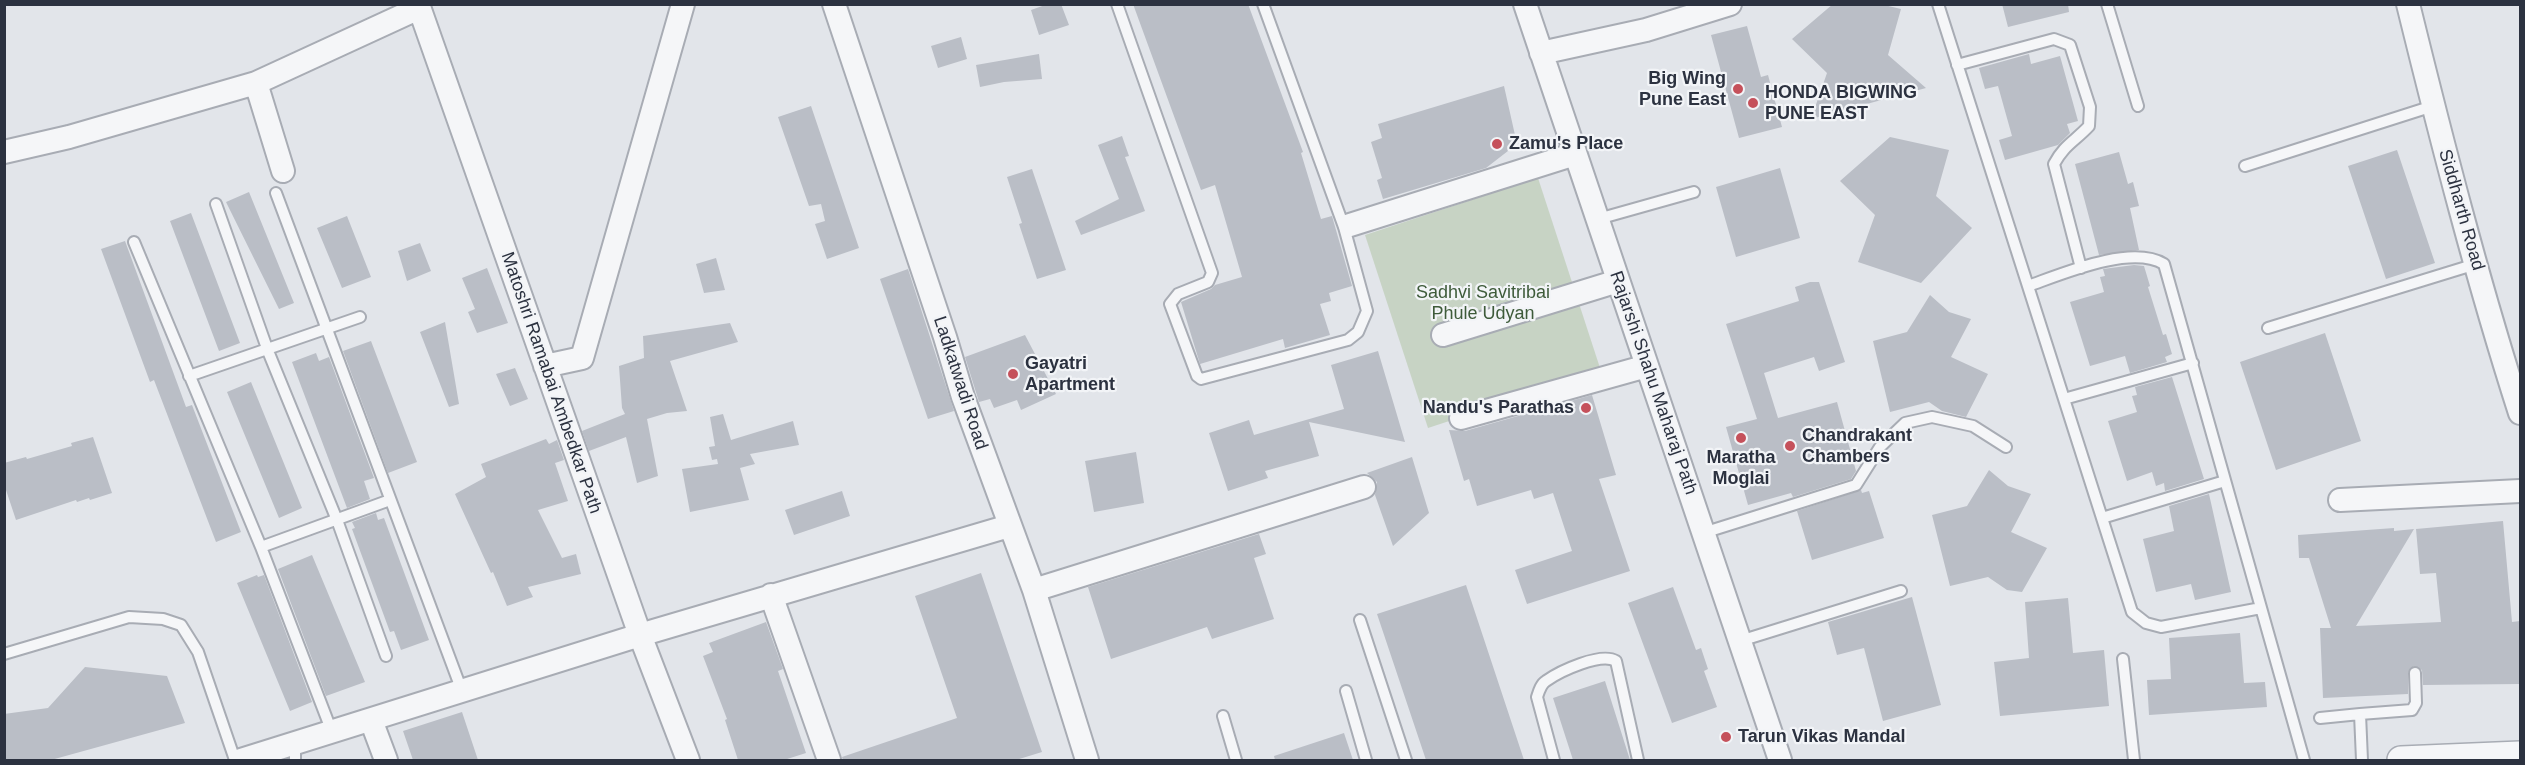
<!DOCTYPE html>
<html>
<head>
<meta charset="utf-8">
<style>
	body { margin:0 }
	#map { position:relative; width:2525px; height:765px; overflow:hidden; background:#e2e5ea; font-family:Helvetica,sans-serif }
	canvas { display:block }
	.frame { position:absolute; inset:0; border:6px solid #2c3240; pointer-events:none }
</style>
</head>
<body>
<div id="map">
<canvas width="2525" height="765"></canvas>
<div class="frame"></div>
</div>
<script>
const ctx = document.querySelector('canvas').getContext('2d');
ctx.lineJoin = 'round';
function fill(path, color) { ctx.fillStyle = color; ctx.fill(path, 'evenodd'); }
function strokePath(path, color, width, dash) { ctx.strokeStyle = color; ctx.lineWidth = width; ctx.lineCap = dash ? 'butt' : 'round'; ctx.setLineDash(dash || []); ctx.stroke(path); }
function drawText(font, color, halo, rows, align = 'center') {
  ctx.font = font + ' Helvetica,sans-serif'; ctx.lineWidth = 4.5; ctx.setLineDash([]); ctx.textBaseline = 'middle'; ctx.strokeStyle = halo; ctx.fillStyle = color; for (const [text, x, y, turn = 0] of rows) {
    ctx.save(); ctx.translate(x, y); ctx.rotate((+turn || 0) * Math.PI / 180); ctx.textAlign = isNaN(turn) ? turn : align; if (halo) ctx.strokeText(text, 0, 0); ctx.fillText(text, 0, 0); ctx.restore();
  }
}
fill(new Path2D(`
	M1538,178l63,193 -173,57 -63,-193z`), '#c7d3c4');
fill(new Path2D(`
	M1048,4h13l8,21 -30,10 -8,-25z
	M1133,4h115l55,148 -2,1 20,66 11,-3 20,70 -23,7 2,8 -11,3 10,31 -45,13 -2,-9 -83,25 -19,-62 30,-13 4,-4 27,-8 -27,-92 -14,5z
	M1833,4h47l21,5 -13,46 38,33 -115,31 16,-46 -35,-34z
	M2002,4h66l1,8 -61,15z
	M1747,26l14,51 7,-2 14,52 -43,11 -28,-103z
	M961,37l6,22 -29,9 -7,-22z
	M1039,54l3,25 -38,3 -24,5 -4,-22z
	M2029,54l2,10 29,-8 18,65 -11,3 3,9 -12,12 -53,15 -6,-20 13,-4 -14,-50 -13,3 -6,-21z
	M1504,86l13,58 -31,24 -103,31 -6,-19 5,-2 -11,-36 11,-4 -4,-14z
	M811,106l48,142 -32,11 -12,-35 10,-3 -4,-17 -12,2 -31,-89z
	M1122,136l7,20 -4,1 20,54 -64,24 -6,-14 44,-22 -21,-54z
	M1890,137l59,13 -13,46 36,32 -51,55 -63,-21 17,-47 -35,-34z
	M2397,150l38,113 -49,16 -38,-113z
	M2119,152l9,32 5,-2 6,24 -9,2 9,42 -40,5 -24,-91z
	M1780,168l20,70 -64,19 -20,-70z
	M1032,169l34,101 -29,9 -18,-55 3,-1 -15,-46z
	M249,192l45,111 -15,6 -53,-107z
	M191,213l49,130 -21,8 -49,-130z
	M347,216l24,61 -29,11 -25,-60z
	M125,241l61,166 6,-2 49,127 -25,10 -62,-162 -4,2 -49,-133z
	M420,243l11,28 -24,10 -9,-30z
	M716,258l9,32 -21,3 -8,-29z
	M2134,265l10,1 6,20 -2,1 15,48 3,-1 6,20 -7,3 2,5 -37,11 -5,-17 -35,10 -20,-64 34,-10 -4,-15 5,-1 -2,-7z
	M487,268l21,55 -31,10 -9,-21 7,-3 -13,-31z
	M908,269l46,142 -26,8 -48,-140z
	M1810,282h9l26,80 -26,9 -5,-14 -50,16 14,45 59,-16 19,69 -5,8 -58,18 -2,-4 -43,12 -22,-78 31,-8 -31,-95 73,-23 -4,-14z
	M1930,295l19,17 22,7 -20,38 37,17 -22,43 -24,-6 -13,-9 -39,10 -17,-71 34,-9z
	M445,322l14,82 -10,3 -29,-75z
	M730,323l8,19 -68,19 17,50 -20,2 -20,6 11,57 -21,7 -11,-46 -37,14 -7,-20 43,-17 -3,-6 -3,-42 25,-8 -1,-22z
	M2325,333l36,108 -85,29 -36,-108z
	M1025,335l31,59 -35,16 -4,-10 -23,8 -4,-9 -11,3 -14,-45z
	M371,341l46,121 -29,11 -45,-122z
	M1378,351l27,91 -96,-20 10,34 -54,15 3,7 -40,13 -19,-58 40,-13 5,15 90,-26 -13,-44z
	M316,353l3,8 10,-4 45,121 -10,3 6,18 -23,9 -55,-146z
	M515,368l13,31 -18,7 -14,-32z
	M2172,377l32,102 -39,12 -1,-8 -8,3 -4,-14 -25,9 -19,-60 29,-9 -5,-16 5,-1 -2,-8z
	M251,382l51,126 -23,10 -52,-126z
	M1592,395l24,80 -17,4 31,92 -103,33 -12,-34 57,-19 -19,-58 -19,6 -3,-9 -54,16 -8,-27 -5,2 -15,-51 16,1z
	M723,414l8,26 62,-19 6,24 -49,9 5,10 -15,4 9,32 -59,12 -8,-43 36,-5 -1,-5 -5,1 -3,-13 6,-1 -5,-29z
	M93,437l19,56 -22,7 -1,-2 -12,4 -1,-2 -60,20 -12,-36v-21l22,-6 1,2 45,-13 -1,-3z
	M546,439l3,5 8,-4 7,20 -9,3 13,38 -30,9 24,48 14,-4 5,20 -53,13 5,10 -26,9 -14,-34 -2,1 -36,-79 31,-17 -5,-13z
	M1136,452l8,51 -50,9 -9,-51z
	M1412,457l17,56 -36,33 -18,-51 2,-13 -10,-9z
	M1989,470l19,16 23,8 -20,38 36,16 -25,44 -15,-2 -19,-13 -38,9 -18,-71 35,-9z
	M1861,490l1,3 7,-2 15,47 -72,22 -15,-49z
	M842,491l8,25 -56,19 -9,-25z
	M2209,494l22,98 -36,8 -4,-16 -35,8 -13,-53 31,-8 -5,-25z
	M376,513l2,7 6,-2 45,122 -28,10 -7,-19 -4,1 -38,-103 3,-1 -3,-6z
	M2503,521l9,101 8,-1v63l-97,1 -1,-15 -8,-4 -6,7v21l-85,4 -3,-70h11l-22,-70h-10l-1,-23 96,-7v3l20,-2 -58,97 85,-4 -5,-49 -16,1 -4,-45z
	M1259,534l7,20 -12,4 20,61 -62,20 -5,-12 -96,32 -23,-72z
	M312,555l53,127 -39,14 -48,-127z
	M981,573l61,179 -26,8h-173l-1,-3 115,-39 -42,-122z
	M257,575l1,2 6,-2 48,127 -22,9 -53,-128z
	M1466,585l58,175h-98l-49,-146z
	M1673,587l23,63 5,-2 7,21 -4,2 13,36 -45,16 -44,-120z
	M1912,597l29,108 -58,16 -19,-73 -27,7 -9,-33z
	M2068,598l5,55 31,-3 5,56 -109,10 -6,-54 35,-4 -4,-56z
	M766,622l17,47 -5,2 28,82 -22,7h-46l-13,-40 2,-1 -24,-63 10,-4 -4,-9z
	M2240,633l4,50 21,-1 2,25 -118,8 -2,-35 24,-1 -2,-41z
	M85,667l82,9 18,47 -134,37h-47v-46l44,-6z
	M1605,681l25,79h-57l-20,-62z
	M462,712l16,48h-65l-10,-29z
	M1344,733l9,27h-78l-1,-4z`), '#babec6');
const service = new Path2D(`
	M1117,4l95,269 -4,9 -30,12 -8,10 27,72 4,3 147,-39 10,-8 9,-21 -23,-84 -81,-223
	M1938,4l194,608 14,11 15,4 100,-19
	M2107,4l31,102
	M1957,65l97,-26 16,6 20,62 -1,19c-14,15 -25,19 -35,38l27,104
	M2245,166l188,-60
	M276,193l186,498
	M216,204l52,147 69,169 49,136
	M1598,219l96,-27
	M134,242l127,305 71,185
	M2028,286c34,-12 103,-42 136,-22l140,496
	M2268,328l208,-64
	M189,376l171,-59
	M2064,399l129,-36
	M2102,518l123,-37
	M1703,533l153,-48 24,-38 25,-24 27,-6 41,9 33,21
	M261,547l129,-47
	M1360,620l46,140
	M1740,641l161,-50
	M4,654l125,-37 34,2 18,6 17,27 37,108
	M2123,659l11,101
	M1346,691l20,69
	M1223,716l13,44
	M2320,718l40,-4
	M295,760v-17
	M1554,760l-17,-63c2,-6 4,-13 9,-16 14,-10 55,-29 70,-20l22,99
	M2362,760l-2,-46 52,-4 4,-7 -1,-30`);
const minor = new Path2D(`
	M418,4l222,631 48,125
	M834,4l111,333 18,60 71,193 53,170
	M1525,4l255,756
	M2408,4c34,138 69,275 112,409
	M1541,53l105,-23 84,-26
	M256,83l27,88
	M4,152l65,-15 187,-54 163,-75
	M1350,225l225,-71
	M1443,335l175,-54
	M545,366l37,-8 101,-354
	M1461,418l186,-52
	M2340,500l180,-9
	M1034,590l330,-103
	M771,595l58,165
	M371,720l15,40
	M241,760l399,-125 369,-109`);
const tertiary = new Path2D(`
	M2401,760l119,-5`);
strokePath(service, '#a8acb4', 14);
strokePath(minor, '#a8acb4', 26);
strokePath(tertiary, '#a8acb4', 30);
strokePath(service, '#f5f6f8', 10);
strokePath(minor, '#f5f6f8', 22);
strokePath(tertiary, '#f5f6f8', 27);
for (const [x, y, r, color] of [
	[1738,89,6,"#c5515b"],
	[1753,103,6,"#c5515b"],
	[1497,144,6,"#c5515b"],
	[1013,374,6,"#c5515b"],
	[1586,408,6,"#c5515b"],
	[1741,438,6,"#c5515b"],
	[1790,446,6,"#c5515b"],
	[1726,737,6,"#c5515b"]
]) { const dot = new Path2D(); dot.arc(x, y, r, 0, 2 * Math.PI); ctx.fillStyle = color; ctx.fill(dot); strokePath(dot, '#f2f4f7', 2); }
drawText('bold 18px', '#2c3240', '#f2f4f7', [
	["Big Wing",1726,79,"right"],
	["Pune East",1726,100,"right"],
	["HONDA BIGWING",1765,93],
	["PUNE EAST",1765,114],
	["Zamu's Place",1509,144],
	["Gayatri",1025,364],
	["Apartment",1025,385],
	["Nandu's Parathas",1574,408,"right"],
	["Chandrakant",1802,436],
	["Chambers",1802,457],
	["Maratha",1741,458,"center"],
	["Moglai",1741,479,"center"],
	["Tarun Vikas Mandal",1738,737]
], 'left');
drawText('18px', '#2c3240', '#f2f4f7', [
	["Siddharth Road",2461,210,74],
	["Matoshri Ramabai Ambedkar Path",551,383,71],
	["Ladkatwadi Road",960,383,72],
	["Rajarshi Shahu Maharaj Path",1653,383,71]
]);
drawText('18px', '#3e5b3a', '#f2f4f7', [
	["Sadhvi Savitribai",1483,293],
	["Phule Udyan",1483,314]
]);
</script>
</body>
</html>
